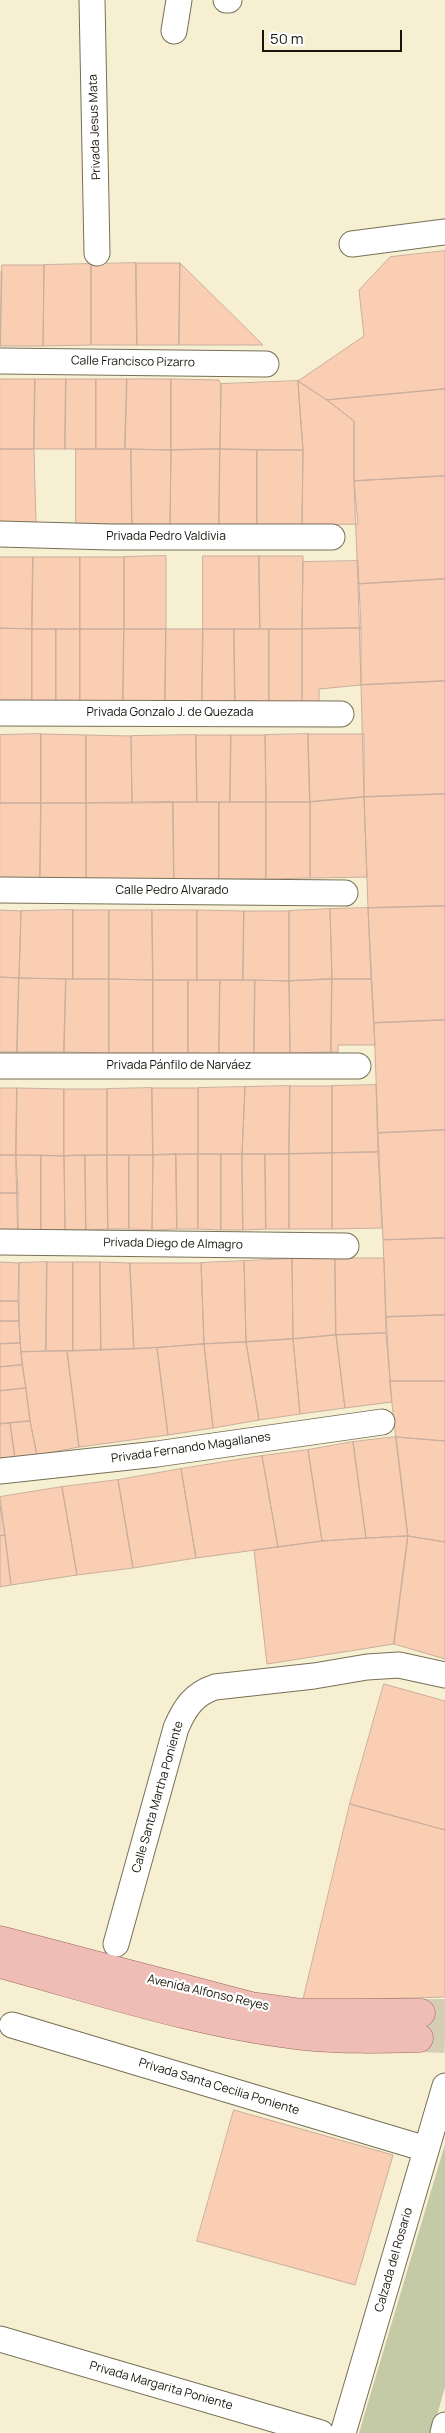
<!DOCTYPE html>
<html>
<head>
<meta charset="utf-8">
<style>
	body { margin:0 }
	#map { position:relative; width:445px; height:2433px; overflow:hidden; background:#f7efd2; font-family:Manrope,sans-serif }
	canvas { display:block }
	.scale { position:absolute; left:262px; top:30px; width:140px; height:22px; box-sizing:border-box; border:2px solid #18150b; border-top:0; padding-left:6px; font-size:15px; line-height:18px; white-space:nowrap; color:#18150b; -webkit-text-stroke:4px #fff; paint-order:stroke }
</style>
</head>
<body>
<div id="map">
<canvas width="445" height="2433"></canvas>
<div class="scale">50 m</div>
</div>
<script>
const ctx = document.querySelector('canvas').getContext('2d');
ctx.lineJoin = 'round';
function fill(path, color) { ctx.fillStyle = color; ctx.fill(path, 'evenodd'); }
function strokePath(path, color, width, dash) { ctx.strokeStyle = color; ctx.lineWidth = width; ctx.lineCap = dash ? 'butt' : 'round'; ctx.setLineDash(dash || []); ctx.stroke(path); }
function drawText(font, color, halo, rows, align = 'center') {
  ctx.font = font + ' Manrope,sans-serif'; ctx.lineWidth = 4.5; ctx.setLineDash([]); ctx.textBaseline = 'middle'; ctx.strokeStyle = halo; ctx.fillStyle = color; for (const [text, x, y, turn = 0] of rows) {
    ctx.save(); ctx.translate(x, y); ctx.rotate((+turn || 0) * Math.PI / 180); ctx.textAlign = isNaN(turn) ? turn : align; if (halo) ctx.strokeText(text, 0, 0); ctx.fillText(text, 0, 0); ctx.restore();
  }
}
fill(new Path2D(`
	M445,2144v243l-13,46h-73z`), '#c4caa5');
const building = new Path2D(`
	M445,251v138l-118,11 -29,-19 66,-45 -5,-46 31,-33z
	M136,263h44l-1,82h-42z
	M136,263l1,82h-46v-81z
	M180,263l83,82h-84z
	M91,264v81l-48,1 1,-81z
	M2,265h42l-1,81h-42z
	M0,272h2l-2,74z
	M0,379h35l-1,70h-34z
	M35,379h31l-1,70h-31z
	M66,379h30v70h-31z
	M96,379h31l-2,70h-29z
	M127,379h44v71l-46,-1z
	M171,379l48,1 2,4 -1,65 -49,1z
	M298,381l29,19 27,21v60l4,43 -56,1 1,-75z
	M298,381l5,69 -83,-1 1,-65z
	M445,389v87l-91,5v-60l-27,-21z
	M0,449h34l2,74h-36z
	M76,449h55l1,75h-56z
	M131,449l40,1 -1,75 -38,-1z
	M220,449l-1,76h-49l1,-75z
	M220,449l37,1v75h-38z
	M257,450h46l-1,75h-45z
	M445,476v103l-87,5 -4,-103z
	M166,556v73h-42v-72z
	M203,556h56l1,73h-57z
	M259,556h44l-1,73h-42z
	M0,557h33l-1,72 -32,-1z
	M33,557h47v72h-48z
	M80,557h44v72h-44z
	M358,561l3,67 -59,1 1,-67z
	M445,579v102l-84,4 -3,-101z
	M0,628l32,1v73h-32z
	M361,628v57l-42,4v13h-17v-73z
	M32,629h24v73h-24z
	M56,629h24v73h-24z
	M80,629h44l-1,72 -43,1z
	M124,629h42l-1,73 -42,-1z
	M166,629h37l-1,73h-37z
	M203,629h31l1,72 -33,1z
	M234,629h35v73l-34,-1z
	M269,629h33v73h-33z
	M445,681v113l-81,3 -3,-112z
	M41,734v69h-41v-68z
	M41,734l45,1v68h-45z
	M308,734l2,68h-44l-1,-67z
	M308,734h56v63l-54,5z
	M86,735l45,1 1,67h-46z
	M196,735h35l-1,67h-33z
	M196,735l1,67 -65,1 -1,-67z
	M231,735h34l1,67h-36z
	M445,794v112l-77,2 -4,-111z
	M364,797l3,80 -57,1v-76z
	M173,802h46v77l-45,1z
	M173,802l1,78h-88v-77z
	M219,802h47v77h-47z
	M266,802h44v76l-44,1z
	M0,803h41l-1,78 -40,-1z
	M41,803h45v77l-46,1z
	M445,906v114l-71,3 -6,-115z
	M368,908l3,71h-39l-2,-70z
	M330,909l2,70 -43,2v-70z
	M0,910l21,1 -2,67 -19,-1z
	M73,910h36v69h-36z
	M73,910v69l-54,-1 2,-67z
	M109,910h43l1,70 -44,-1z
	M152,910h45v70h-44z
	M197,910l47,1 -1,69h-46z
	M244,911h45v70l-46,-1z
	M0,977l19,1 -2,74h-17z
	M19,978l47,1 -2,73h-47z
	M66,979h43v74l-45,-1z
	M109,979l44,1v73h-44z
	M332,979h39l4,66h-37v7h-7z
	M332,979l-1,73 -41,1 -1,-72z
	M153,980h35v73h-35z
	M188,980h32l-1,74 -31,-1z
	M220,980h35l-1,73 -35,1z
	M255,980l34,1 1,72h-36z
	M445,1020v110l-67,3 -4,-110z
	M376,1085l2,67 -46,1v-67z
	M290,1086h42v67l-43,1z
	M290,1086l-1,68h-47l3,-67z
	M245,1087l-3,67h-44v-66z
	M0,1088h17l-1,67h-16z
	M17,1088l47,1v67l-48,-1z
	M152,1088h46v66l-45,1z
	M152,1088l1,67h-46v-66z
	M64,1089h43v66l-43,1z
	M445,1130v108l-62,2 -5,-107z
	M378,1152l4,76 -50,1v-76z
	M332,1153v76h-43v-75z
	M176,1154h22v75h-21z
	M176,1154l1,75 -25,1 1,-75z
	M198,1154h23v76l-23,-1z
	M221,1154h21l1,76h-22z
	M242,1154h23l1,75 -23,1z
	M265,1154h24v75h-23z
	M0,1155h16l2,38h-18z
	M16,1155h25v75h-23z
	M41,1155l23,1 1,74h-24z
	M85,1155l1,75h-21l-1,-74z
	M85,1155h22l1,74 -22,1z
	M107,1155h22v74h-21z
	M129,1155h24l-1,75 -23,-1z
	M0,1193h18v37h-18z
	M445,1238v77l-59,2 -3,-77z
	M335,1258l1,77 -43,4 -1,-80z
	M335,1258h49l2,75 -50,2z
	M292,1259l1,80 -47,3 -2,-81z
	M244,1261l2,81 -42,2 -3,-81z
	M0,1262l19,1 -1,38h-18z
	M47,1262h26v89h-27z
	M47,1262l-1,89 -25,1 -2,-31v-58z
	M73,1262h27l1,88 -28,1z
	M100,1262l30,1 4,86 -33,1z
	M130,1263h71l3,81 -70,5z
	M0,1301h18l1,20h-19z
	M445,1315v66h-55l-4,-64z
	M0,1321h19l1,22 -20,1z
	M386,1333l6,69 -47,6 -9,-73z
	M336,1335l9,73 -45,6 -7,-75z
	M293,1339l7,75 -41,6 -13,-78z
	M246,1342l13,78 -46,8 -9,-84z
	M20,1343l2,22 -22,2v-23z
	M204,1344l9,84 -45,7 -11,-87z
	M157,1348l11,87 -89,12 -12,-96z
	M67,1351l12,96 -42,8 -7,-34 -9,-69z
	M22,1365l4,23 -26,3v-24z
	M390,1381h55v60l-49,-4z
	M26,1388l4,33 -30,3v-33z
	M30,1421l7,34 -22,4 -5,-36z
	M10,1423l5,36 -15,1v-36z
	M396,1437l12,99 -42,2 -13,-96z
	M396,1437l49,4v101l-37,-6z
	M353,1442l13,96 -44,3 -14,-91z
	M308,1450l14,91 -44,6 -16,-91z
	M262,1456l16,91 -82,11 -15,-89z
	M181,1469l15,89 -63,10 -15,-88z
	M118,1480l15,88 -56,7 -15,-88z
	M62,1487l15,88 -66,10 -11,-88z
	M0,1505l5,30 -5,1z
	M5,1535l6,50 -11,2v-51z
	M408,1536l-14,108 -127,20 -13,-114 68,-9z
	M408,1536l37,6v117l-51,-15z
	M384,1684l61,17v129l-95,-26z
	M350,1804l95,26v167l-142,4z
	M234,2110l159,45 -38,130 -158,-44z`);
fill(building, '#faceb3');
strokePath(building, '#c9ae9e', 1);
strokePath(new Path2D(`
	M421,2013h24
	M419,2038l26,1`), '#d6ceb4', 28, [28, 14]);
const minor = new Path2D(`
	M92,0l5,253
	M226,0h3
	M174,31l5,-31
	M352,244l93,-12
	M0,361l266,3
	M0,534l111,3h221
	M0,713l341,1
	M0,890l345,3
	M0,1066h358
	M0,1242l346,4
	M0,1471l157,-17 225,-32
	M116,1944l60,-216c9,-21 18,-34 39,-41l99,-11 53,-9 32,-2 46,10
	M12,2025l414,124
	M0,2339l321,94
	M343,2433l102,-347
	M443,2433l2,-8`);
const major = new Path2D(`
	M0,1940l251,66 52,7h118
	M0,1964c100,27 201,61 304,72 38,4 76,3 115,2`);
strokePath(minor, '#777056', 27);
strokePath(major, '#9b665a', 29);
strokePath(minor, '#fff', 25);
strokePath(major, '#edbdb6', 28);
drawText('12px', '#18150b', '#fff', [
	["Privada Jesus Mata",95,127,-92],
	["Calle Francisco Pizarro",133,362,1],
	["Privada Pedro Valdivia",166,537],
	["Privada Gonzalo J. de Quezada",170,713],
	["Calle Pedro Alvarado",172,891],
	["Privada Pánfilo de Narváez",179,1066],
	["Privada Diego de Almagro",173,1244,1],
	["Privada Fernando Magallanes",191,1448,-8],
	["Calle Santa Martha Poniente",158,1797,-74],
	["Avenida Alfonso Reyes",208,1993,13],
	["Privada Santa Cecilia Poniente",219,2087,17],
	["Calzada del Rosario",394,2260,-74],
	["Privada Margarita Poniente",161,2386,16]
]);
</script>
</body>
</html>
